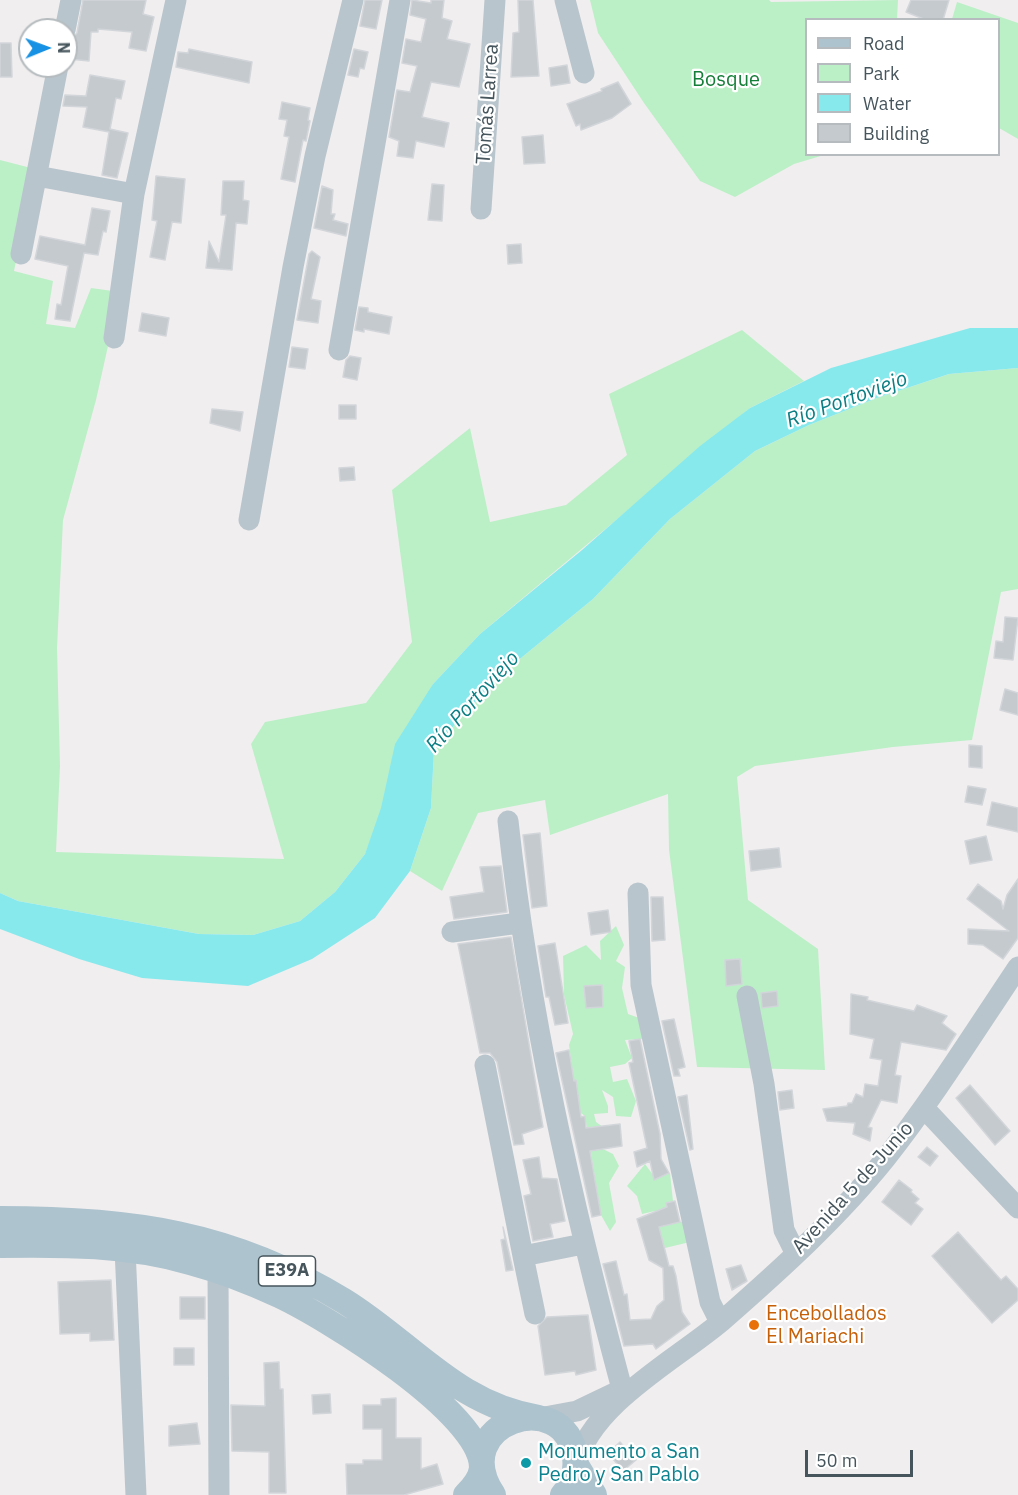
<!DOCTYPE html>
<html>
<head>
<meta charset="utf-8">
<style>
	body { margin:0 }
	#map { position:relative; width:1018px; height:1495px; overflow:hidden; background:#f1eeef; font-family:"IBM Plex Sans",sans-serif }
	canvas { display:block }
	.legend { position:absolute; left:805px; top:18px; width:195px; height:138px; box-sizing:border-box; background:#fff; border:2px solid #b5bbbe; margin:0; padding:8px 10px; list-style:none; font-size:18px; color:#46555c }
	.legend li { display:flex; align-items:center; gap:12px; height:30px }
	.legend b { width:30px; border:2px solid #b5bbbe }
	.north { position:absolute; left:18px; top:18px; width:60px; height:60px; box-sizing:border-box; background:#fff; border:2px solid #b5bbbe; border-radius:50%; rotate:89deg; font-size:16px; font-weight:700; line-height:24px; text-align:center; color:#46555c }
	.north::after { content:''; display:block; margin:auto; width:21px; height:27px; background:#1691e3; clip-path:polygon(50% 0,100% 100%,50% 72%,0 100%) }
	.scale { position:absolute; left:805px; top:1450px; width:108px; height:27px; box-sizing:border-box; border:3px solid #46555c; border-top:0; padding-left:8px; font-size:18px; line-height:21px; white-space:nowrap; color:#46555c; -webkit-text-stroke:4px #fff; paint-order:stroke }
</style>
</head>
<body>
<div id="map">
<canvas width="1018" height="1495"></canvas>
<ul class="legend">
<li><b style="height:8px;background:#adc3ce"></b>Road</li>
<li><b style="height:16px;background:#bbf0c7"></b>Park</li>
<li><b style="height:16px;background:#88e9ed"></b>Water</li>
<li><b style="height:16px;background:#c5cace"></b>Building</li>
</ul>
<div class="north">N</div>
<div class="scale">50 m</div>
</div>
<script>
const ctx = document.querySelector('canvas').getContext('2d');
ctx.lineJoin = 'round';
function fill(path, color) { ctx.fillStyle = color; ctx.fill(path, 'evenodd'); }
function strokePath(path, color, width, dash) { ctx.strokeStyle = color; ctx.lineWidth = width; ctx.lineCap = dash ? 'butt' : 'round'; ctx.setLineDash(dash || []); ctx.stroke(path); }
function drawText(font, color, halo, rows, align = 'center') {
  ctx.font = font + ' "IBM Plex Sans",sans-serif'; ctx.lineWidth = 4.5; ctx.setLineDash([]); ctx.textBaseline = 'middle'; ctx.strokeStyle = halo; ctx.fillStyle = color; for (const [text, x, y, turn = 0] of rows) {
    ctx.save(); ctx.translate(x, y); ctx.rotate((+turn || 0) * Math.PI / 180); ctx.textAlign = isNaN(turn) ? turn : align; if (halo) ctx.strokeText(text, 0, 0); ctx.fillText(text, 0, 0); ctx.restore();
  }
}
fill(new Path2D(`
	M590,0h179l2,2 127,-2 -1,19 -91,1v134l18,1 -30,9 -59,33 -35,-16 -56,-78 -46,-70z
	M957,2l61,21v116l-19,-11 -1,-108 -46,-1z
	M0,160l35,9 -21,102 39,10 -7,43 29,4 16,-40 29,4 -24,108 -33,120 -6,128 3,118 -4,86 228,7 -33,-115 14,-22 101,-19 46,-61 -20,-152 78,-62 20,94 76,-17 61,-50 -18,-61 133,-64 62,51 -54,27 -270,226 -47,50 -68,170 -30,38 -35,29 -47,14 -54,-1 -181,-33 -18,-8z
	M1018,368v221l-17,3 -29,148 -79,7 -138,19 -18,11 11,123 70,49 7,121 -128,-3 -28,-217 -1,-56 -118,41 -5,-35 -67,13 -36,78 -32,-20 21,-63 3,-58 31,-38 45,-45 83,-68 77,-80 85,-68 54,-26 68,-27 72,-24z
	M616,926l8,19 -8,16 9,6 -3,21 6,26 14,5 2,20 -19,1 7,18 -7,6 -15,3 3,15 14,-3 9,22 -5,16 -15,-1 -3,-19 -11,-7 6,16v7l-14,1 2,8 7,5 -2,21 12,6 6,12 -10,17 7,39 -6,9 -9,-16 -16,-99 -7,-5 -9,-66 4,-11 -9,-39 -1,-39 23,-11 15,15 -1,-19z
	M645,1164l11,15 14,-6 3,28 -7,2 5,21 18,-4 1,22 -25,6 -2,-6 -18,4 1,-18 12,-4 -3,-13 -13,3 -5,-18 -10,-10z`), '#bbf0c7');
fill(new Path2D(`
	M970,328h48v40l-69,6 -72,24 -68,27 -54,26 -85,68 -77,80 -83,68 -45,45 -31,38 -3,58 -21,63 -35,47 -63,41 -64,27 -106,-8 -63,-19 -79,-30v-36l18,8 181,33 54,1 47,-14 35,-29 30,-38 16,-46 14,-64 38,-60 47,-50 102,-84 118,-104 50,-38 81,-40z`), '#88e9ed');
const building = new Path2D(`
	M83,0h63l-3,14 11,3 -8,34 -17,-3 3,-16 -34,-3v3h-7l-2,29 -20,-2 -1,-17 9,-9z
	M365,0h17l-6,29 -16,-3z
	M412,0l19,3v-3h13l-2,18 10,3 -5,18 23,5 -11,43 -28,-5 -9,35 27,6 -5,24 -28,-6 -3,17 -16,-2 2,-15 -10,-4 8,-47 13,2 7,-26 -15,-3 4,-24 15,3 5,-23 -16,-4z
	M518,0h15l6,76 -28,1 2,-44 6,-1z
	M911,0h38l-6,20h-17l-20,-8z
	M0,43h11l1,34h-12z
	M189,49l63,13 -3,21 -73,-16 2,-15 10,1z
	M354,49l14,3 -4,17 -4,-1 -2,9 -10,-2z
	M567,65l3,18 -19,3 -2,-18z
	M90,75l35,6 -4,18 -5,-1 -6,31 18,4 -11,45 -15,-3 7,-43 -26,-5 4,-20 -24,-1 2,-11 21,1z
	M618,82l13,22 -19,14 -31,12 -1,-6 -4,2 -9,-22 35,-13 -1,-2z
	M282,102l28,6 -2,12 2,1 -4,20 -3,-1 -8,42 -14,-3 8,-42 -5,-1 3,-16 -8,-1z
	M543,135l2,28 -21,1 -2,-27z
	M156,176l29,3 -4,44 -9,-1 -7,38 -15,-3 7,-36 -5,-1z
	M223,181h21l-1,19 6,1 -2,23 -11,-1 -4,47 -26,-2 3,-27 10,21 7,-47h-5z
	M432,184l12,1 -2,36 -14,-1z
	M322,186l11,4 -2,24h4l-2,6 15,4 -2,12 -32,-8z
	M92,208l18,3 -4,21 -3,-1 -5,24 -14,-2 -14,68 -15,-2 2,-15 4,1 7,-39 -33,-7 5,-23 45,9z
	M521,244l1,19 -14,1 -1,-19z
	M312,251l8,6 -9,42 10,2 -3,22 -21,-3 12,-66z
	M359,307l9,1v4l24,5 -3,17 -25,-5v3l-9,-2z
	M142,313l27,5 -3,18 -27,-5z
	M292,347l16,2 -3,20 -16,-2z
	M350,356l11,2 -4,22 -14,-3 3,-17z
	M339,405h17v14h-17z
	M212,409l31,3 -3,19 -30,-8z
	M354,467l1,13 -15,1 -1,-13z
	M1005,617l13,1 -5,42 -19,-2 2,-17 7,1z
	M1005,689l13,4v22l-18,-5z
	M969,745l13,1v22l-13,-1z
	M968,786l18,3 -4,16 -17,-3z
	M992,802l26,6v24l-31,-7z
	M540,833l7,73 -15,2 -9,-73z
	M986,836l6,24 -22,4 -5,-23z
	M779,848l2,19 -30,4 -2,-20z
	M501,866l6,46 -53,7 -4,-22 34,-5 -4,-25z
	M1018,879v59l-15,21 -20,-14 -15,-1v-15l41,2 -42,-32 11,-15 23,17 2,8 4,-14z
	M651,897h12l2,43 -13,1z
	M608,910l3,22 -20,3 -3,-22z
	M511,937l32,190 -21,7 2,10 -10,1 -17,-83 -7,-9h-10l-22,-109z
	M555,943l13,80 -13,2 -6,-28h-3l-8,-51z
	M740,959l2,25 -16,2 -1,-26z
	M602,985l1,22 -17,1 -2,-22z
	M777,991l1,15 -16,2 -1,-15z
	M851,994l17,3 -1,3 47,11 3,-6 30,11 -5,7 14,11 -10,16 -45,-8 -6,33 6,1 -4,27 -16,-3 -13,27 4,1 -2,13 -17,-7 2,-11 -28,-2 -4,-12 24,-3 1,-3h4l4,-9 7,3 2,-13 13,2 4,-26 -12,-2 4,-19 -24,-5z
	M674,1019l11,48 -7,2 2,7h-6l-12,-55z
	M640,1039l20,95 1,25 8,14 -15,7 -4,-19 -13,6 -3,-15 13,-4 -18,-85 4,-1 -4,-21z
	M569,1050l5,31 2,-1 5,37 4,-1 1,12 34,-4 2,22 -32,5 11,64 -9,2 -36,-164z
	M970,1085l40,46 -15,14 -39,-47z
	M792,1090l2,18 -14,2 -2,-18z
	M687,1095l6,54 -3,1 -12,-53z
	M927,1147l11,9 -8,10 -12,-9z
	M539,1157l3,21 15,1 8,42 -15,3 3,13 -20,4 -9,-45 7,-2 -8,-34z
	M899,1180l13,10 -1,2 8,7 -4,4 8,6 -12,16 -29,-23z
	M675,1201l5,21 -21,5 10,39h4l3,10 6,36 8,12 -34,25 -3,-5 -29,2 -21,-82 13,-3 8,34 3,-1 3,26 21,-1 6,-13 7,-6 -1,-32 -14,-8 -12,-41 30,-12 -1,-4z
	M503,1227l10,43 -7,1 -5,-31 4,-1z
	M958,1232l43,48 5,-4 12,13v11l-26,23 -60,-67z
	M741,1265l6,16 -15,9 -6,-21z
	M111,1280l3,60 -24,1v-8l-30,1 -2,-52z
	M180,1297h25v22h-25z
	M588,1315l8,55 -20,5 -1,-4 -30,4 -7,-49 9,-9z
	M174,1348h20v17h-20z
	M279,1362l1,27h3l3,104h-17v-41l-37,-1 -1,-46 34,1 -1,-43z
	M330,1394l1,19 -18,1 -1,-19z
	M396,1398v40h25v31l16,-5 6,20 -39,11h-57l-1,-31h17v-4h19v-31h-19v-24h18v-6z
	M197,1423l3,21 -31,2v-20z
	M620,1442l16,18 -13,11 -15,-18z`);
fill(building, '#c5cace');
strokePath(building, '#d2d6da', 1.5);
strokePath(new Path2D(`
	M565,0l19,73
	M65,30l6,-30
	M37,176l97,18
	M481,209l14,-209
	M21,254l37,-188
	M114,338l20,-144 42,-194
	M339,350l61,-350
	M249,520l44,-253 22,-111 38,-156
	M508,821c21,193 64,382 114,568
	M638,893l3,92 69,317 10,20
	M452,932l67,-9
	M747,996l17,88 20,146 12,24
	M485,1065l38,191 60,-12
	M924,1108l94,100
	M125,1249l11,246
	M523,1256l12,58
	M218,1271l1,224
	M539,1418l38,-7 46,-22
	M576,1465c15,-61 100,-105 146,-144 58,-51 116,-103 164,-163 48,-61 89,-127 132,-191`), '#b9c5cc', 21);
strokePath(new Path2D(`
	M0,1219c129,0 231,13 344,82 68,42 112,104 195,117
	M0,1245c63,-1 128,-1 190,17 30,8 61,20 89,33 47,22 204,118 203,173 -1,10 -9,20 -16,27
	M576,1465l18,30
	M493,1495c-48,-73 72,-111 82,-38 2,14 -2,27 -12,38`), '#adc3ce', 26);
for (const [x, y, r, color] of [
	[754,1325,6,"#e8710a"],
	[526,1463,6,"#0f9aa8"]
]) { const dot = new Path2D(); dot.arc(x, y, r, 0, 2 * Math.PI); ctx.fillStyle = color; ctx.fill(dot); strokePath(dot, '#fff', 2); }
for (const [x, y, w] of [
	[287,1271,57]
]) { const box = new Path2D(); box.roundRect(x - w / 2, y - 15, w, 30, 4.5); ctx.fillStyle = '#fff'; ctx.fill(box); strokePath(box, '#46555c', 1.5); }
drawText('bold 18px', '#46555c', null, [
	["E39A",287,1271]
]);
drawText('20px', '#157f39', '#fff', [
	["Bosque",726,80]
]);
drawText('20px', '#46555c', '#fff', [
	["Tomás Larrea",488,104,-86],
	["Avenida 5 de Junio",853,1188,-48]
]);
drawText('20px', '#c56008', '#fff', [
	["Encebollados",766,1314],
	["El Mariachi",766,1337]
], 'left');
drawText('20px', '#0d838f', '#fff', [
	["Monumento a San",538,1452],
	["Pedro y San Pablo",538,1475]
], 'left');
drawText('italic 21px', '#0c7f84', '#fff', [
	["Río Portoviejo",847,400,-20],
	["Río Portoviejo",473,702,-48]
]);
</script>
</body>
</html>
